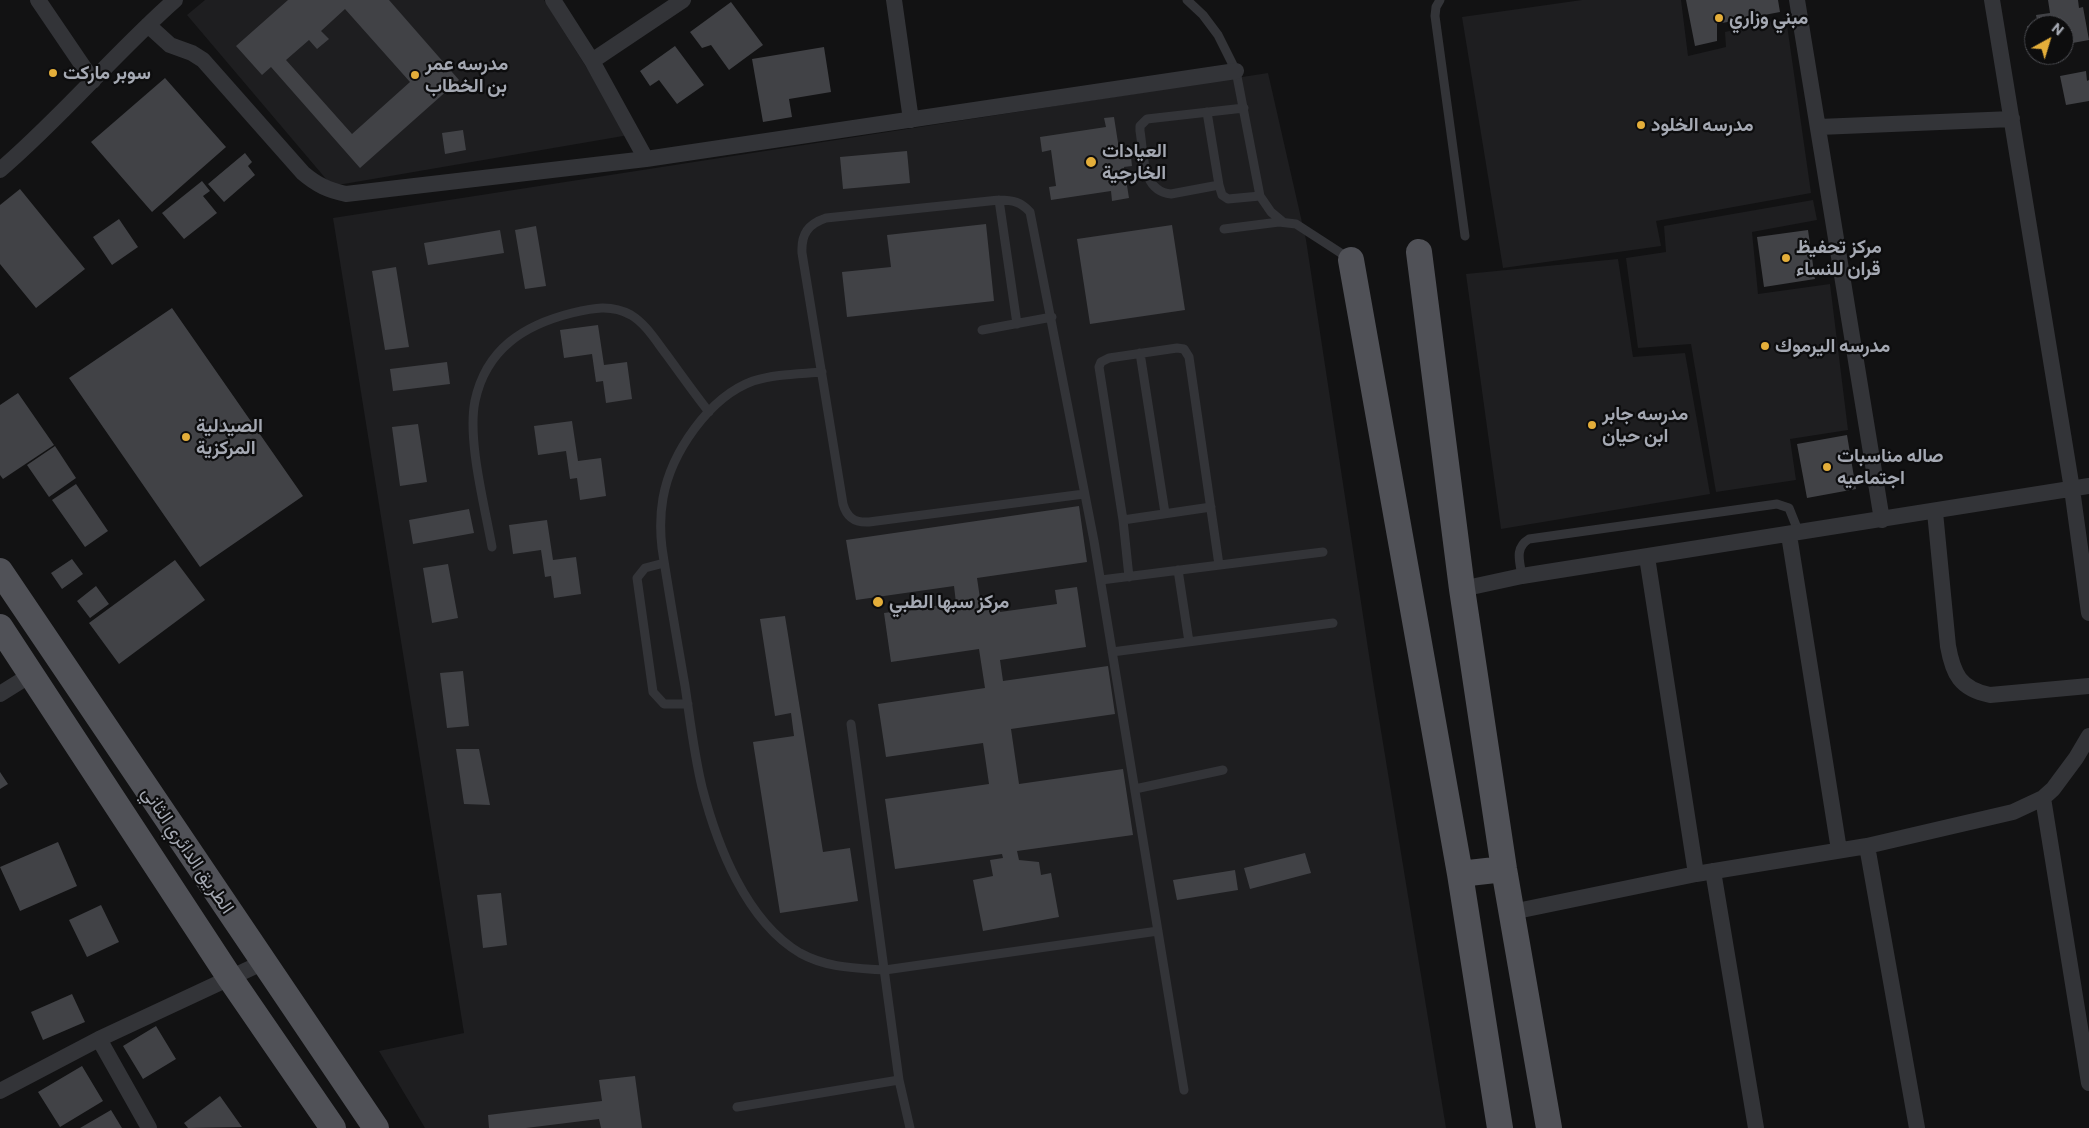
<!DOCTYPE html>
<html>
<head>
<meta charset="utf-8">
<style>
	body { margin:0 }
	#map { position:relative; width:2089px; height:1128px; overflow:hidden; background:#121213; font-family:Commissioner,sans-serif }
	canvas { display:block }
	.north { position:absolute; left:2024px; top:15px; width:50px; height:50px; box-sizing:border-box; background:#0d0d0e; border:1px solid #4a4b50; border-radius:50%; rotate:39deg; font-size:14px; font-weight:700; line-height:20px; text-align:center; color:#a5a9b3 }
	.north::after { content:''; display:block; margin:auto; width:18px; height:22px; background:#e4ae3a; clip-path:polygon(50% 0,100% 100%,50% 72%,0 100%) }
</style>
</head>
<body>
<div id="map">
<canvas width="2089" height="1128"></canvas>
<div class="north">N</div>
</div>
<script>
const ctx = document.querySelector('canvas').getContext('2d');
ctx.lineJoin = 'round';
function fill(path, color) { ctx.fillStyle = color; ctx.fill(path, 'evenodd'); }
function strokePath(path, color, width, dash) { ctx.strokeStyle = color; ctx.lineWidth = width; ctx.lineCap = dash ? 'butt' : 'round'; ctx.setLineDash(dash || []); ctx.stroke(path); }
function drawText(font, color, halo, rows, align = 'center') {
  ctx.font = font + ' Commissioner,Vazirmatn,sans-serif'; ctx.lineWidth = 4.5; ctx.setLineDash([]); ctx.textBaseline = 'middle'; ctx.strokeStyle = halo; ctx.fillStyle = color; for (const [text, x, y, turn = 0] of rows) {
    ctx.save(); ctx.translate(x, y); ctx.rotate((+turn || 0) * Math.PI / 180); ctx.textAlign = isNaN(turn) ? turn : align; if (halo) ctx.strokeText(text, 0, 0); ctx.fillText(text, 0, 0); ctx.restore();
  }
}
fill(new Path2D(`
	M205,0h339l85,135 -297,51 -145,-171z
	M1582,0h99l7,56 38,-9 -1,-15 61,-14 25,175 -155,28 5,25 -158,22 -41,-251z
	M1268,73l38,167 68,448 72,440h-1021l-46,-77 85,-18 -131,-815z
	M1813,200l4,20 -65,12 6,62 72,-10 18,146 -58,9 6,41 -80,12 -25,-148 -53,4 -12,-90 40,-6 -2,-26z
	M1618,259l15,98 52,-4 25,141 -209,35 -35,-255z`), '#1e1e20');
fill(new Path2D(`
	M288,0h101l70,80 -99,88 -89,-101 -9,8 -26,-29zM345,9l65,73 -58,52 -66,-74 23,-20 8,9 12,-10 -8,-8z
	M1686,0h92l2,12 -63,12v17l-22,5z
	M2048,0h30l1,8 4,-1 6,33 -22,4 -3,-9v-10h-26l-2,-10 14,-2z
	M731,2l32,43 -34,25 -18,-25 -9,3 -12,-16z
	M2034,25v25h-3l-4,-24z
	M675,46l29,39 -27,19 -18,-24 -9,6 -10,-15z
	M824,47l7,45 -42,7 3,18 -29,5 -11,-63z
	M2086,71l1,10 2,-1v21l-23,4 -6,-29z
	M165,78l61,69 -74,65 -61,-70z
	M1114,117l5,32 11,-1 2,18 -8,1 5,31 -17,3 -1,-10 -60,9 -2,-13 7,-1 -5,-36 -9,2 -2,-15 66,-10 -2,-9z
	M463,130l3,20 -21,4 -3,-21z
	M907,151l3,32 -67,6 -3,-32z
	M245,153l7,9 -4,4 7,9 -31,27 -16,-18z
	M202,181l8,10 -7,5 14,17 -33,26 -22,-26z
	M20,189l65,80 -49,39 -36,-44v-59z
	M119,219l19,28 -26,18 -19,-28z
	M986,224l8,77 -147,16 -5,-45 49,-5 -4,-32z
	M1172,225l13,85 -95,14 -13,-85z
	M536,226l10,60 -21,3 -10,-59z
	M500,230l4,23 -76,12 -4,-22z
	M1808,230l7,49 -51,8 -7,-50z
	M396,267l13,80 -24,3 -13,-79z
	M172,308l131,188 -103,71 -131,-189z
	M598,325l6,40 23,-3 5,37 -26,4 -3,-22 -7,1 -4,-28 -28,4 -4,-28z
	M447,362l3,22 -57,7 -3,-22z
	M18,393l36,52 -51,34 -3,-4v-70z
	M572,421l6,40 23,-3 5,38 -26,4 -3,-22 -7,1 -4,-28 -28,4 -4,-29z
	M418,424l9,58 -27,4 -8,-59z
	M1847,435l9,54 -49,9 -10,-54z
	M55,446l21,32 -27,19 -22,-32z
	M76,484l32,47 -23,16 -33,-47z
	M1079,506l8,56 -110,16 4,27 18,-3 1,10 57,-8 -2,-14 22,-3 9,60 -86,13 3,21 105,-15 7,48 -104,15 8,55 104,-15 10,66 -116,16 2,9 20,2 2,13 10,-2 8,44 -76,14 -10,-51 20,-4 -3,-16 13,-2 -1,-4 -107,15 -10,-70 104,-15 -6,-41 -97,14 -8,-53 107,-16 -6,-39 -88,13 -7,-49 72,-10 -2,-17 -98,14 -10,-60z
	M469,509l5,24 -61,11 -4,-24z
	M547,520l6,40 23,-3 5,37 -27,4 -3,-22 -6,1 -4,-27 -28,4 -4,-29z
	M72,559l11,15 -21,15 -11,-16z
	M175,560l30,40 -86,64 -30,-41z
	M448,564l10,54 -26,5 -9,-55z
	M96,586l13,18 -19,14 -13,-17z
	M785,616l38,236 27,-4 8,53 -78,12 -27,-171 41,-6 -3,-23 -16,3 -15,-97z
	M463,671l6,55 -22,2 -7,-55z
	M456,749h23l11,56 -26,-1z
	M0,772l8,12 -8,5z
	M58,842l19,44 -57,25 -20,-44z
	M1305,853l6,20 -61,16 -6,-21z
	M1235,870l3,20 -61,10 -4,-20z
	M501,893l6,52 -24,3 -6,-53z
	M101,905l18,37 -32,15 -18,-37z
	M72,994l13,28 -42,18 -12,-28z
	M156,1026l20,33 -33,20 -20,-33z
	M82,1066l21,35 -43,26 -22,-35z
	M635,1076l7,52h-41l-2,-9 -73,9h-37l-1,-13 114,-14 -3,-21z
	M220,1096l22,31 -54,1 -4,-5z
	M111,1110l11,18h-42z`), '#414246');
strokePath(new Path2D(`
	M1187,0l16,15 15,20 18,36 24,125 11,16 12,10
	M1440,0l-4,7 -1,9 30,220
	M1244,108l-97,11 -7,7v5c4,23 1,60 31,63l48,-9 3,10 6,4 32,-3
	M1207,112l12,73
	M999,200l18,124
	M1224,229l55,-7 17,2 54,35
	M982,330l70,-13
	M1140,353l25,160
	M822,372c-23,2 -47,2 -69,9 -44,16 -82,72 -90,117 -3,17 -3,33 -1,50 7,46 15,92 23,138 5,33 9,68 17,101 15,58 44,134 98,166 27,15 55,15 85,17l273,-39
	M1084,494l-215,28c-14,1 -22,-4 -26,-18l-41,-251c-1,-19 6,-29 24,-35l173,-18c14,0 22,2 31,12l64,329 90,549
	M1123,520l88,-13
	M492,547c-7,-40 -25,-107 -17,-146 11,-52 49,-76 97,-88 21,-5 39,-9 59,2 15,9 25,26 35,39 14,19 28,39 43,58
	M664,563l-19,5 -8,10 16,114 11,12h24
	M1178,570l11,72
	M1522,576c-2,-14 -8,-28 7,-37l248,-35 12,4 10,25
	M1129,577l-6,-57 -24,-153 2,-5 8,-4 68,-10 7,1 5,8 30,208
	M1101,580l222,-28
	M1112,652l221,-29
	M851,724l48,356 11,48
	M1135,789l88,-19
	M737,1107l162,-27`), '#333438', 9);
strokePath(new Path2D(`
	M38,0l55,81
	M553,0l39,61 54,98
	M894,0l17,120
	M1797,0l85,520
	M1992,0l80,489 17,124
	M148,25l22,20 22,8 11,7 100,113c14,12 25,17 43,21l300,-35 590,-88
	M592,61l91,-61
	M1819,127l193,-8
	M0,170c62,-53 114,-116 175,-170
	M1935,512l13,134c5,28 12,43 42,49l99,-9
	M1789,535l50,315
	M1647,557l49,317
	M1462,589l60,-13 567,-90
	M0,694l32,-20
	M2043,798l46,285
	M1867,846l50,282
	M1713,871l43,257
	M1512,912l184,-38 171,-28 146,-34 30,-14 10,-9 23,-31 13,-22
	M99,1039l50,89
	M0,1091l99,-52 165,-77`), '#333438', 16);
strokePath(new Path2D(`
	M1419,252l43,337 42,280 45,259
	M1351,260l109,614 40,254
	M0,571l376,557
	M0,627l230,351 103,150
	M1460,874l44,-5`), '#505157', 26);
for (const [x, y, r, color] of [
	[1719,18,5,"#e4ae3a"],
	[53,73,5,"#e4ae3a"],
	[415,75,5,"#e4ae3a"],
	[1641,125,5,"#e4ae3a"],
	[1091,162,6,"#e4ae3a"],
	[1786,258,5,"#e4ae3a"],
	[1765,346,5,"#e4ae3a"],
	[1592,425,5,"#e4ae3a"],
	[186,437,5,"#e4ae3a"],
	[1827,467,5,"#e4ae3a"],
	[878,602,6,"#e4ae3a"]
]) { const dot = new Path2D(); dot.arc(x, y, r, 0, 2 * Math.PI); ctx.fillStyle = color; ctx.fill(dot); strokePath(dot, '#0d0d0e', 2); }
drawText('bold 19px', '#a5a9b3', '#0d0d0e', [
	["مبني وزاري",1729,18],
	["مدرسه عمر",425,64],
	["بن الخطاب",425,86],
	["سوبر ماركت",63,73],
	["مدرسه الخلود",1651,125],
	["العيادات",1102,151],
	["الخارجية",1102,173],
	["مركز تحفيظ",1796,247],
	["قران للنساء",1796,269],
	["مدرسه اليرموك",1775,346],
	["مدرسه جابر",1602,414],
	["ابن حيان",1602,436],
	["الصيدلية",196,426],
	["المركزية",196,448],
	["صاله مناسبات",1837,456],
	["اجتماعيه",1837,478],
	["مركز سبها الطبي",889,602]
], 'left');
drawText('19px', '#a5a9b3', '#0d0d0e', [
	["الطريق الدائري الثاني",188,850,56]
]);
</script>
</body>
</html>
